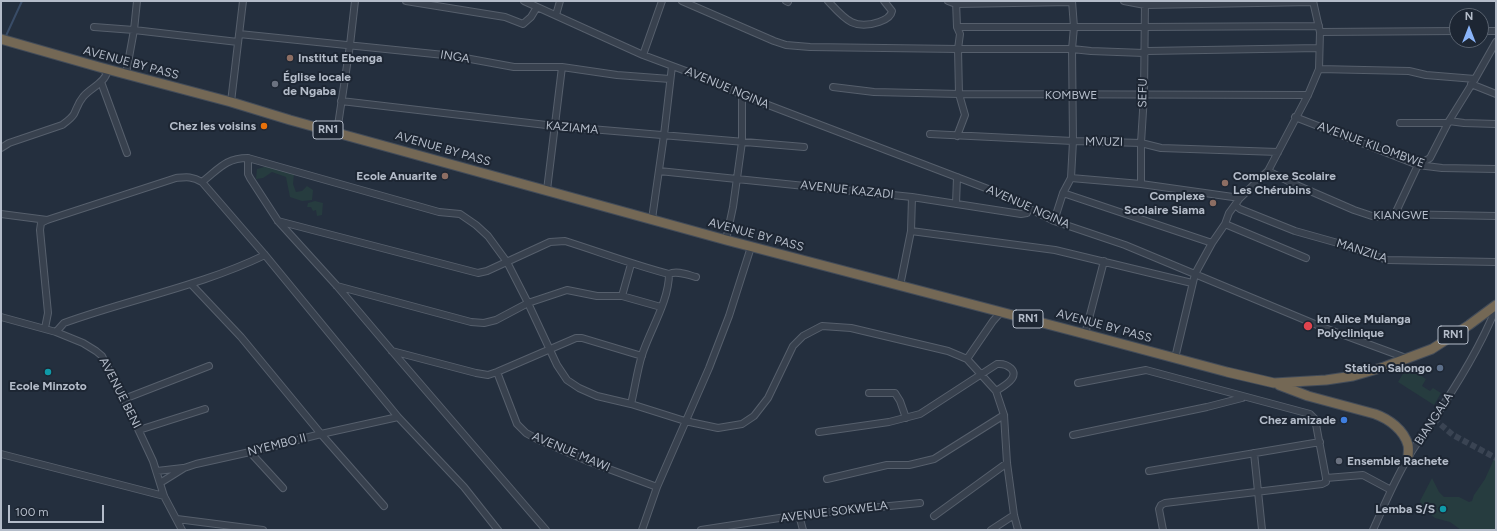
<!DOCTYPE html>
<html>
<head>
<meta charset="utf-8">
<style>
	body { margin:0 }
	#map { position:relative; width:1497px; height:531px; overflow:hidden; background:#242f3e; font-family:Figtree,sans-serif }
	canvas { display:block }
	.frame { position:absolute; inset:0; border:2px solid #b4bcc9; pointer-events:none }
	.north { position:absolute; left:1449px; top:8px; width:40px; height:40px; box-sizing:border-box; background:#1d2633; border:1px solid #59626f; border-radius:50%; rotate:0deg; font-size:11px; font-weight:700; line-height:16px; text-align:center; color:#b4bcc9 }
	.north::after { content:''; display:block; margin:auto; width:14px; height:18px; background:#8ab4f8; clip-path:polygon(50% 0,100% 100%,50% 72%,0 100%) }
	.scale { position:absolute; left:8px; top:505px; width:96px; height:18px; box-sizing:border-box; border:2px solid #b4bcc9; border-top:0; padding-left:5px; font-size:12px; line-height:14px; white-space:nowrap; color:#b4bcc9; -webkit-text-stroke:3px #1d2633; paint-order:stroke }
</style>
</head>
<body>
<div id="map">
<canvas width="1497" height="531"></canvas>
<div class="frame"></div>
<div class="north">N</div>
<div class="scale">100 m</div>
</div>
<script>
const ctx = document.querySelector('canvas').getContext('2d');
ctx.lineJoin = 'round';
function fill(path, color) { ctx.fillStyle = color; ctx.fill(path, 'evenodd'); }
function strokePath(path, color, width, dash) { ctx.strokeStyle = color; ctx.lineWidth = width; ctx.lineCap = dash ? 'butt' : 'round'; ctx.setLineDash(dash || []); ctx.stroke(path); }
function drawText(font, color, halo, rows, align = 'center') {
  ctx.font = font + ' Figtree,sans-serif'; ctx.lineWidth = 4; ctx.setLineDash([]); ctx.textBaseline = 'middle'; ctx.strokeStyle = halo; ctx.fillStyle = color; for (const [text, x, y, turn = 0] of rows) {
    ctx.save(); ctx.translate(x, y); ctx.rotate((+turn || 0) * Math.PI / 180); ctx.textAlign = isNaN(turn) ? turn : align; if (halo) ctx.strokeText(text, 0, 0); ctx.fillText(text, 0, 0); ctx.restore();
  }
}
fill(new Path2D(`
	M271,165l23,9 -1,10 3,8 6,-1 5,-5 6,4 -1,10 -10,1 -12,-4 -4,-20 -14,-5 -9,6 -7,1 1,-10z
	M315,201l8,2 -1,12 -5,1 -1,-6 -3,1 -2,-4h-4l1,-4z
	M1407,367l19,12 -4,7 8,5 3,-3 8,5 -7,12 -36,-23z
	M1494,459l2,1v70h-35l-11,-8 -15,-4 -13,-10 -2,-7 12,-23 7,14 5,5h15l10,5 3,-1 2,-6 11,-16z`), '#263c3f');
strokePath(new Path2D(`
	M5,38l17,-37`), '#394c67', 2);
strokePath(new Path2D(`
	M1434,419l19,16 43,23`), '#3a4453', 6, [6, 3]);
const minor = new Path2D(`
	M406,1l99,16 18,7 8,-7 6,-10
	M524,1l119,54 67,25 32,15 254,97 58,29 71,24 197,82 84,31
	M682,1l92,40 12,4 24,2 148,2h114l19,2 53,2 4,-2 171,-3
	M786,1l2,1
	M828,1c16,17 25,30 51,21 6,-2 12,-5 13,-11l-8,-10
	M948,1l8,3 116,-2
	M956,1l1,26 3,7 -2,15 1,45 6,21 -8,21
	M1124,1l21,4 168,-3
	M556,15l4,-14
	M94,27l40,3 104,12
	M957,27h187l175,-1
	M1481,31h15
	M1320,32l137,-1
	M239,34l215,22 60,11h48l55,8 53,4
	M643,55l19,-54
	M1319,69l90,2 17,4 49,4
	M126,74l8,-44 3,-29
	M101,82l26,71
	M1471,84l25,10
	M833,87l41,5 85,2 349,1
	M341,101l214,25 249,21
	M231,102l12,-101
	M1295,117l123,48 24,3 54,1
	M1449,121l15,2 32,1
	M1400,123h48
	M337,132l13,-87 5,-44
	M930,134l143,7 68,2 20,5 117,4
	M1,148l8,-5 53,-18c4,-3 9,-6 12,-11 3,-6 4,-11 9,-17 7,-9 22,-14 24,-25l-5,-3
	M248,158v16l2,4 28,43 59,65 55,65 154,179
	M1418,165l12,-7 19,-37 26,-42 21,-37
	M659,171l253,26 109,17 6,-1 1,-6
	M1268,171l26,13 60,26 18,6 10,1 13,-3 101,2
	M1071,178l70,6 99,14
	M202,182l63,73 133,162 66,70 34,43
	M1141,184v-41l3,-48 1,-94
	M547,190l15,-123
	M1063,193l149,50
	M956,204l1,-27
	M1235,205l5,4 55,22 50,14 42,15 109,2
	M1,214l46,6
	M1395,214l23,-49
	M652,219l12,-84 8,-69
	M278,221l200,52 9,-2 63,-29 15,-1c35,11 69,24 104,33 0,27 -19,56 -27,81 -5,16 -7,33 -11,49
	M1054,221l9,-28 8,-15 2,-37 -1,-92 2,-22 -2,-26
	M1225,224l81,34
	M911,231l144,19 137,33
	M726,240l7,-33 9,-65v-47
	M669,274c8,-4 19,1 27,3
	M191,284l50,53 80,97 63,72
	M337,286l134,36 13,1 12,-3 32,-17 39,-13 30,6h25l39,11
	M900,286l11,-55 1,-34
	M622,296l9,-32
	M1,317l55,15 27,11 13,8 6,5 22,43 29,62 11,35 18,34
	M45,328l3,-15 -8,-83 1,-7 6,-3 129,-42c10,-1 16,-2 26,4 16,-12 23,-24 46,-24l191,54 21,2 16,11 12,11 19,26 21,41 29,62 10,15 12,8 18,8 34,8 54,17 33,7 24,-4 12,-8 14,-18 25,-52 10,-10 19,-10 29,2 97,23 19,8 29,32 8,24 3,48 7,52 4,15
	M56,332l8,-9c66,-24 137,-37 201,-68
	M1085,334l19,-73
	M392,351l84,22 12,2 9,-3 79,-34h6l60,18
	M1175,358l20,-84 17,-31 13,-19 4,-11 11,-15 28,-27 40,-76 11,-26 1,-37 -7,-31
	M967,359l26,-38 8,-9
	M497,372l20,52 9,9 11,6 53,23 67,25
	M1078,383l68,-13 164,44 5,5 11,59v4l-4,2 -157,19 -4,2 -2,4 4,21
	M869,393h26l5,8 6,17
	M124,399l85,-33
	M139,430l66,-21
	M819,432l70,-10 31,-8 77,-50c10,-1 23,7 13,17 -4,4 -9,7 -14,10
	M1073,435l134,-28 35,-9
	M250,452l33,36
	M1254,453l8,77
	M1,454l163,42
	M157,471l26,-3
	M1149,471l171,-29
	M1326,478l37,-3 28,15
	M827,479l60,-14h22l25,-6 70,-44
	M160,483l24,-15 12,-4 54,-12 71,-18 77,-17
	M799,515l4,15
	M934,516l73,-53
	M177,519l86,11
	M642,530l15,-43 52,-119 20,-52 22,-69
	M701,530l98,-15 121,-12
	M991,530l23,-15
	M1373,530c11,-24 21,-49 35,-72 7,-13 17,-25 25,-38 24,-35 47,-72 63,-112`);
const highway = new Path2D(`
	M1,39l98,28 132,35 59,18 436,120 359,94 142,38 47,11 52,-3 27,-4 31,-9 48,-18 37,-24 27,-20
	M1279,385l29,11 67,18c14,5 29,16 33,31 1,4 0,9 0,13`);
strokePath(minor, '#565f6c', 8);
strokePath(highway, '#434c59', 11);
strokePath(minor, '#38414e', 6);
strokePath(highway, '#746855', 9);
for (const [x, y, r, color] of [
	[290,58,4,"#8d6e63"],
	[275,84,4,"#6b7280"],
	[264,126,4,"#e8710a"],
	[445,176,4,"#8d6e63"],
	[1225,183,4,"#8d6e63"],
	[1213,203,4,"#8d6e63"],
	[1308,326,5,"#e0444e"],
	[1440,368,4,"#5c6f8a"],
	[48,372,4,"#0f9aa8"],
	[1344,420,4,"#3f7fe0"],
	[1339,461,4,"#6b7280"],
	[1443,509,4,"#0f9aa8"]
]) { const dot = new Path2D(); dot.arc(x, y, r, 0, 2 * Math.PI); ctx.fillStyle = color; ctx.fill(dot); strokePath(dot, '#1d2633', 1.5); }
for (const [x, y, w] of [
	[328,130,30],
	[1028,319,30],
	[1453,335,30]
]) { const box = new Path2D(); box.roundRect(x - w / 2, y - 9, w, 18, 3); ctx.fillStyle = '#1d2633'; ctx.fill(box); strokePath(box, '#b4bcc9', 1); }
drawText('bold 11px', '#b4bcc9', null, [
	["RN1",328,130],
	["RN1",1028,319],
	["RN1",1453,335]
]);
drawText('12px', '#b4bcc9', '#1d2633', [
	["INGA",455,57,9],
	["AVENUE BY PASS",131,63,15],
	["AVENUE NGINA",727,88,23],
	["SEFU",1143,93,-89],
	["KOMBWE",1071,95],
	["KAZIAMA",572,128,5],
	["MVUZI",1104,142,1],
	["AVENUE KILOMBWE",1371,145,20],
	["AVENUE BY PASS",443,149,16],
	["AVENUE KAZADI",847,190,6],
	["AVENUE NGINA",1028,207,24],
	["KIANGWE",1401,215],
	["AVENUE BY PASS",756,235,15],
	["MANZILA",1362,251,18],
	["AVENUE BY PASS",1104,326,15],
	["AVENUE BENI",120,393,63],
	["BIANGALA",1434,419,-57],
	["NYEMBO II",277,445,-14],
	["AVENUE MAWI",571,452,23],
	["AVENUE SOKWELA",834,512,-7]
]);
drawText('bold 12px', '#b4bcc9', '#1d2633', [
	["Institut Ebenga",298,58,"left"],
	["Église locale",283,77,"left"],
	["de Ngaba",283,91,"left"],
	["Chez les voisins",256,126],
	["Ecole Anuarite",437,176],
	["Complexe Scolaire",1233,176,"left"],
	["Les Chérubins",1233,190,"left"],
	["Complexe",1205,196],
	["Scolaire Siama",1205,210],
	["kn Alice Mulanga",1317,319,"left"],
	["Polyclinique",1317,333,"left"],
	["Station Salongo",1432,368],
	["Ecole Minzoto",48,386,"center"],
	["Chez amizade",1336,420],
	["Ensemble Rachete",1347,461,"left"],
	["Lemba S/S",1435,509]
], 'right');
</script>
</body>
</html>
